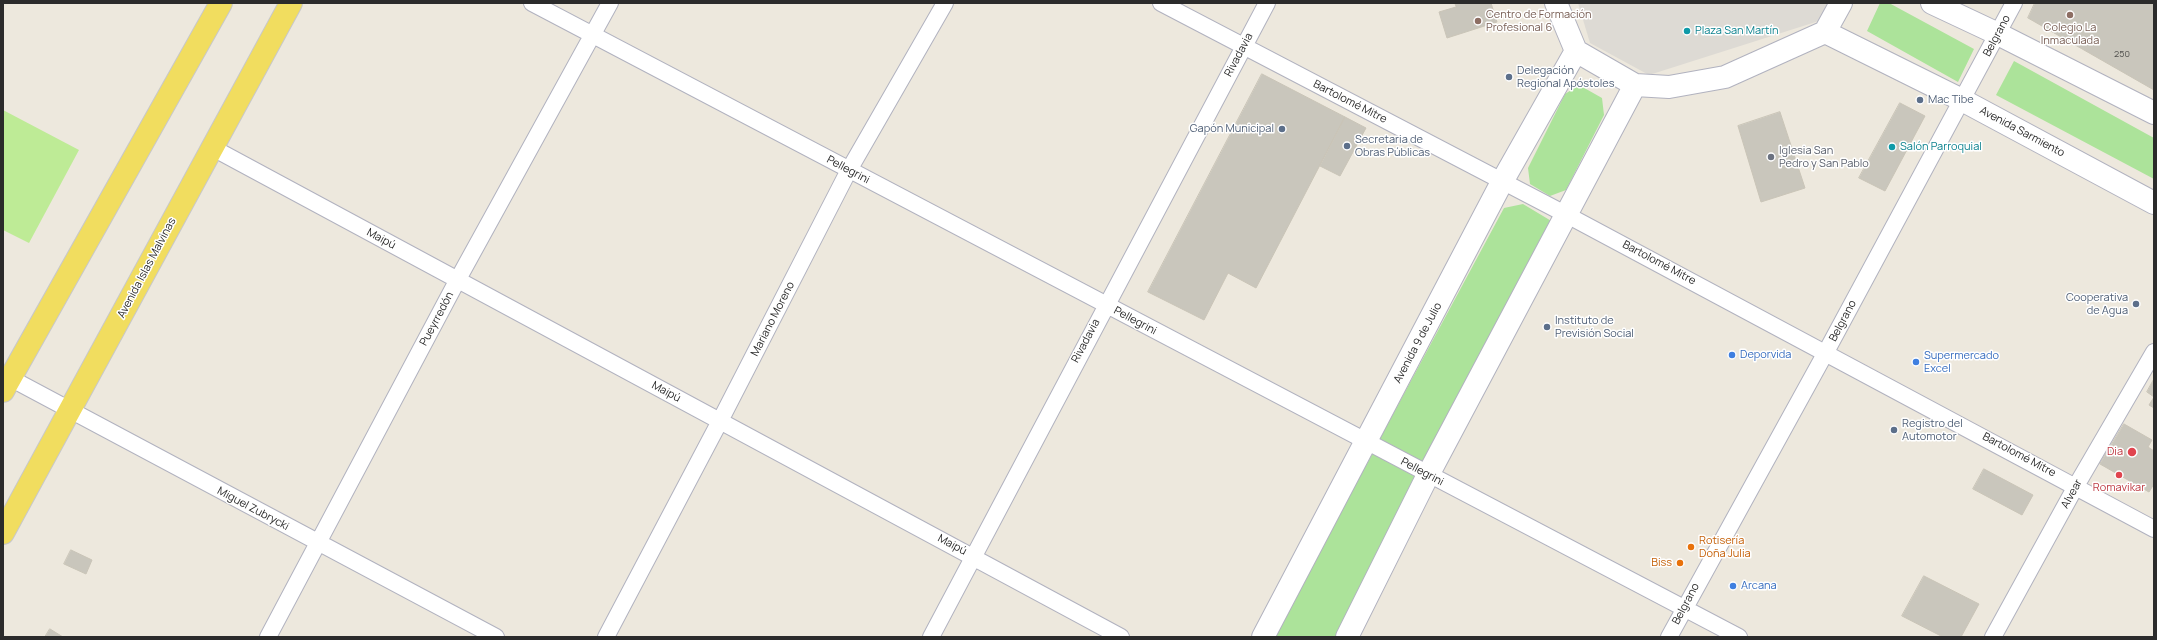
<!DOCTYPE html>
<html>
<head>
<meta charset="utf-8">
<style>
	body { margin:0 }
	#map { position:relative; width:2157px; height:640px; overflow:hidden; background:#ede8dd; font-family:Manrope,sans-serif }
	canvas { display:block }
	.frame { position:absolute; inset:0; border:4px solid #2b2b2b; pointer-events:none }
</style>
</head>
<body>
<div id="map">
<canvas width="2157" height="640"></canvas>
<div class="frame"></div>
</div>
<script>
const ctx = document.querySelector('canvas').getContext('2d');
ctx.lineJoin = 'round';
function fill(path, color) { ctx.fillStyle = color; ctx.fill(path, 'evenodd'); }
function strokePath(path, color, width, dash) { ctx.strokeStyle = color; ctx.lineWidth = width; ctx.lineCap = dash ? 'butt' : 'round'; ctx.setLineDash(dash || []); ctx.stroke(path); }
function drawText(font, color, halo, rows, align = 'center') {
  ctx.font = font + ' Manrope,sans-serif'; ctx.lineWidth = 3; ctx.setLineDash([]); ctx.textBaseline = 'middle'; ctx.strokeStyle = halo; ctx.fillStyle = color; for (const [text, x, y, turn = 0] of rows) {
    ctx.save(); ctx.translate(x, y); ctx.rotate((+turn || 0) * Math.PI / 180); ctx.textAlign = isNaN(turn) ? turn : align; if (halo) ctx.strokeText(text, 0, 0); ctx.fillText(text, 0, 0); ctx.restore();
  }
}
fill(new Path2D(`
	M1880,3h9l85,46 -16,33 -91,-51z
	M2014,61l140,77v41l-158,-84z
	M1579,85l23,13 2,17 -38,75 -16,6 -20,-12 -2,-16 37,-74z
	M1523,204l30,18 -122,248 -53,-28 126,-234z
	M1374,451l52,29 -81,157h-74z`), '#ace39a');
fill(new Path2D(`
	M3,110l76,40 -50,93 -26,-13z`), '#beeb96');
fill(new Path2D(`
	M1578,3h252l-8,17 -173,55 -59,-32z`), '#dddad4');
const building = new Path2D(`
	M1455,3h36l6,19 -50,16 -8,-26 17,-5z
	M2035,3h119v87l-126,-72z
	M1262,74l83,43 -89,171 -28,-15 -24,47 -56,-28z
	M1900,103l25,13 -40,75 -26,-13z
	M1780,112l25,76 -44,14 -23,-76z
	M1345,117l21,11 -26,48 -20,-10z
	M2154,379v29l-5,-3 5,-8 -7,-5z
	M2124,424l28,16 -4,7 6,4v33l-5,8 -49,-28z
	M1984,469l49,26 -11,20 -49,-26z
	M71,550l21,10 -6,14 -22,-10z
	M1924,576l55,28 -18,33h-18l-41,-21z
	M50,629l13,8h-18z`);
fill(building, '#c9c6bc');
strokePath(building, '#c9c4b7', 1);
const minor = new Path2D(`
	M532,3l1207,634
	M1161,3l406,212 587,314
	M211,147l910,490
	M10,378l486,259
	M268,637l189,-356 153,-278
	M606,637l114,-216 129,-251 96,-167
	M931,637l336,-634
	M1669,637l157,-285 188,-349
	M1993,637l83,-151 78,-134`);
const secondary = new Path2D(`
	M1556,3l20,48
	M1932,3l66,31 156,79
	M1825,32l137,68 192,103
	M1576,51l59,34 34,2 56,-10 100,-45 16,-29
	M1263,637l240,-457 73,-129
	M1347,637l81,-162 207,-390`);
const primary = new Path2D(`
	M3,391l218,-388
	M3,533l288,-530`);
strokePath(minor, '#b1b2bf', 18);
strokePath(secondary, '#b1b2bf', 24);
strokePath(primary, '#c8c8c8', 24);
strokePath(minor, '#fff', 16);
strokePath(secondary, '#fff', 22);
strokePath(primary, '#f1dd5f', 22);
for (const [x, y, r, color] of [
	[2070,15,4,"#8d6e63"],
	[1478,21,4,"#8d6e63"],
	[1687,31,4,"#0f9aa8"],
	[1509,77,4,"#5c6f8a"],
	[1920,100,4,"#5c6f8a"],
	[1282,129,4,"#5c6f8a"],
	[1347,146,4,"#5c6f8a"],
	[1892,147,4,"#0f9aa8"],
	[1771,157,4,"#6b7280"],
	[2136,304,4,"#5c6f8a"],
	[1547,327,4,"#5c6f8a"],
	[1732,355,4,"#3f7fe0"],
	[1916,362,4,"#3f7fe0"],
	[1894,430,4,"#5c6f8a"],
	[2132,452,5,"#e0444e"],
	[2119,475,4,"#e0444e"],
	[1691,547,4,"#e8710a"],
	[1680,563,4,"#e8710a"],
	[1733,586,4,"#3f7fe0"]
]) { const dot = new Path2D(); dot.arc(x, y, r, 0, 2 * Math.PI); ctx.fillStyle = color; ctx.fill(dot); strokePath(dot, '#fff', 1.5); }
drawText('9px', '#52524f', null, [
	["250",2122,54]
]);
drawText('11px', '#785e54', '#fff', [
	["Centro de Formación",1486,15],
	["Profesional 6",1486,28],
	["Colegio La",2070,28,"center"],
	["Inmaculada",2070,41,"center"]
], 'left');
drawText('11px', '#0d838f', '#fff', [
	["Plaza San Martín",1695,31],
	["Salón Parroquial",1900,147]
], 'left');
drawText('11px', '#2b2b2b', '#fff', [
	["Belgrano",1997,36,-62],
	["Rivadavia",1239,55,-62],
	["Bartolomé Mitre",1350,102,27],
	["Avenida Sarmiento",2022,132,28],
	["Pellegrini",848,170,28],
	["Maipú",381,239,28],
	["Bartolomé Mitre",1659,263,28],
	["Avenida Islas Malvinas",147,268,-62],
	["Pueyrredón",437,319,-62],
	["Mariano Moreno",773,319,-63],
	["Pellegrini",1135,321,28],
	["Belgrano",1843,321,-62],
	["Rivadavia",1086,341,-62],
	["Avenida 9 de Julio",1418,343,-62],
	["Maipú",666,392,28],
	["Bartolomé Mitre",2019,455,28],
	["Pellegrini",1422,472,28],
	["Alvear",2072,494,-61],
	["Miguel Zubrycki",253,509,28],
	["Maipú",952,545,28],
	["Belgrano",1686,604,-62]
]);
drawText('11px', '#4e5e75', '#fff', [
	["Delegación",1517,71],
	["Regional Apóstoles",1517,84],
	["Mac Tibe",1928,100],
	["Gapón Municipal",1274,129,"right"],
	["Secretaria de",1355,140],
	["Obras Públicas",1355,153],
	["Cooperativa",2128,298,"right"],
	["de Agua",2128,311,"right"],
	["Instituto de",1555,321],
	["Previsión Social",1555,334],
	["Registro del",1902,424],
	["Automotor",1902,437]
], 'left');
drawText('11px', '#5b616d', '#fff', [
	["Iglesia San",1779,151],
	["Pedro y San Pablo",1779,164]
], 'left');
drawText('11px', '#366cbe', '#fff', [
	["Deporvida",1740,355],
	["Supermercado",1924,356],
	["Excel",1924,369],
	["Arcana",1741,586]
], 'left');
drawText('11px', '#be3a42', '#fff', [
	["Dia",2123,452],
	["Romavikar",2119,488,"center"]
], 'right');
drawText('11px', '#c56008', '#fff', [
	["Rotisería",1699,541],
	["Doña Julia",1699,554],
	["Biss",1672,563,"right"]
], 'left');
</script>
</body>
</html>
